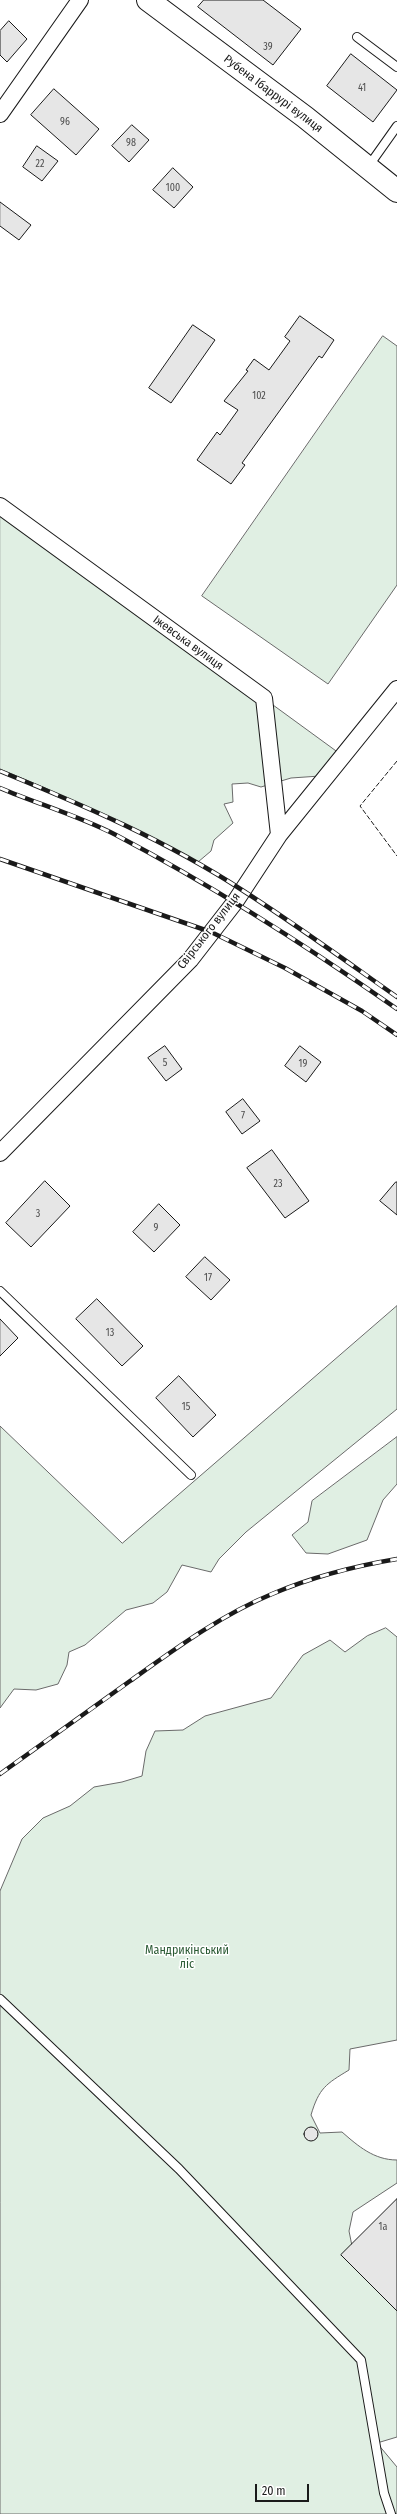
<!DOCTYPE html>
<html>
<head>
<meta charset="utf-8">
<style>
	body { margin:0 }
	#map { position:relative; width:397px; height:2514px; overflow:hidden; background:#fff; font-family:"Fira Sans Condensed",sans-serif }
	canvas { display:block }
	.scale { position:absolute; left:255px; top:2484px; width:54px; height:18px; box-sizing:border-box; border:2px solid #1a1a1a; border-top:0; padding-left:5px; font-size:12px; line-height:14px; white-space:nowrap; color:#1a1a1a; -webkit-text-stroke:3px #fff; paint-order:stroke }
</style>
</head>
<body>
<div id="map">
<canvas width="397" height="2514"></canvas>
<div class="scale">20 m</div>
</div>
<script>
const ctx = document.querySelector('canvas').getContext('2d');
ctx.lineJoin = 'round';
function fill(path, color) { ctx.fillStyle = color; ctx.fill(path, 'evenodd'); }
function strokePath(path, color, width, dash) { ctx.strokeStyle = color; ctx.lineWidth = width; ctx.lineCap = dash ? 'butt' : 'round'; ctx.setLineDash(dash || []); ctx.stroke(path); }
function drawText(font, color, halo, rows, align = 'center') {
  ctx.font = font + ' "Fira Sans Condensed",sans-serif'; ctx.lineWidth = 3; ctx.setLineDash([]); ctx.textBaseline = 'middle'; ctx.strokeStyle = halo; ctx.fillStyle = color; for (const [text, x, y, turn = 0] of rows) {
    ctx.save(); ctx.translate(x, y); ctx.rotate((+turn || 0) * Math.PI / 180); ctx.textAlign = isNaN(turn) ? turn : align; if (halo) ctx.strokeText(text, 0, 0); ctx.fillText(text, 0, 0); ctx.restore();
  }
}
const green = new Path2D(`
	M383,336l14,10v239l-69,99 -126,-88z
	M0,506l343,250 -23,20 -29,2 -30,9 -13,-4 -16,1 1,18 -9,2 9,19 -19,17 -3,11 -13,11 -153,-74 -45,-19z
	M397,1306v103l-151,123 -27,27 -8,13 -29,-7 -15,27 -14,11 -27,7 -41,35 -16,7 -2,13 -9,19 -22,6 -22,-1 -14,19v-282l122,117z
	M397,1437v47l-14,16 -16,40 -39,14 -22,-1 -14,-18 16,-13 4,-21z
	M386,1628l11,9v403l-47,9 -1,21c-23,14 -30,18 -38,45l9,18 22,-1c16,14 32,28 55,28v23l-44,29 -4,19 4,20 44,49v137l-20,6 20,24v47h-397v-623l22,-52 21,-21 27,-12 24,-19 28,-5 20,-6 4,-25 9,-20 28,-1 22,-14 66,-18 32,-43 27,-15 15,12 22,-16z`);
fill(green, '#e0efe3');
strokePath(green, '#6a6a6a', 1);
const building = new Path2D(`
	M204,0h59l38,29 -28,36 -75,-58z
	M9,21l18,18 -20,23 -7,-7v-24z
	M351,54l46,36 -24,32 -46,-36z
	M54,89l45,40 -23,26 -45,-40z
	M132,125l17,15 -20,22 -17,-16z
	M37,146l21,15 -16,20 -19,-14z
	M173,168l20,19 -19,21 -21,-18z
	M0,202l31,23 -12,15 -19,-14z
	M300,316l34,24 -12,18 -3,-2 -77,107 3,2 -14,19 -34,-24 20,-28 3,3 18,-25 -14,-9 24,-30 -2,-1 8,-11 15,11 21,-29 -5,-4z
	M193,325l22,15 -44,63 -22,-15z
	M165,1046l17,23 -16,12 -18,-23z
	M300,1046l21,16 -15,20 -21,-16z
	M243,1099l17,22 -18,13 -16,-22z
	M272,1150l37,51 -24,17 -38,-50z
	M45,1181l25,25 -39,41 -25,-24z
	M396,1182h1v33l-17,-14z
	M159,1204l21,21 -26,27 -21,-20z
	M205,1257l25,23 -19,20 -25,-23z
	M97,1299l46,47 -21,20 -46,-47z
	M0,1319l18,19 -18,18z
	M179,1376l37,39 -23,22 -37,-39z
	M304 2134a7 7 0 1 1 14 0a7 7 0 1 1-14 0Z
	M397,2199v112l-56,-56z`);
fill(building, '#e6e6e6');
strokePath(building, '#1a1a1a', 1);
const service = new Path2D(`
	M357,37l40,30
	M368,167l29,-41
	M0,1291l191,184
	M0,1999l179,170 182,191 23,133 7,21`);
const minor = new Path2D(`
	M0,114l80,-114
	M0,506l264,192 15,137
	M0,1153l190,-193 45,-58 44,-67 118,-146`);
const secondary = new Path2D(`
	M148,0l157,117 92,74`);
strokePath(service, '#1a1a1a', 10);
strokePath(minor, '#1a1a1a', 18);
strokePath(secondary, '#1a1a1a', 24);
strokePath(service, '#fff', 8);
strokePath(minor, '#fff', 16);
strokePath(secondary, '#fff', 22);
const rail = new Path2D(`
	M0,771c83,34 167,70 242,119 53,34 104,71 155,107
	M0,788c38,16 79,28 116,47 97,51 191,111 281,174
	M0,859l211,73 74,36 77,43 35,24
	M0,1774c43,-31 87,-62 130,-93 45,-32 91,-66 142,-87 40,-17 83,-28 125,-35`);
strokePath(rail, '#1a1a1a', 4.5);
strokePath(rail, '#fff', 3, [9]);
strokePath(new Path2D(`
	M397,761l-37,45 37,50`), '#1a1a1a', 1, [5, 2]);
drawText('10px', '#4d4d4d', null, [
	["39",268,47],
	["41",362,88],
	["96",65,122],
	["98",131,143],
	["22",40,164],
	["100",173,188],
	["102",259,396],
	["5",165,1063],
	["19",303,1064],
	["7",243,1116],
	["23",278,1184],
	["3",38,1214],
	["9",156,1228],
	["17",208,1278],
	["13",110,1333],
	["15",186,1407],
	["1а",383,2227]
]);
drawText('12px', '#1a1a1a', '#fff', [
	["Рубена Ібаррурі вулиця",273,94,37],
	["Іжевська вулиця",188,643,36],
	["Свірського вулиця",209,931,-52]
]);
drawText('12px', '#2b5a34', '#fff', [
	["Мандрикінський",187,1951],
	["ліс",187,1965]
]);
</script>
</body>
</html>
